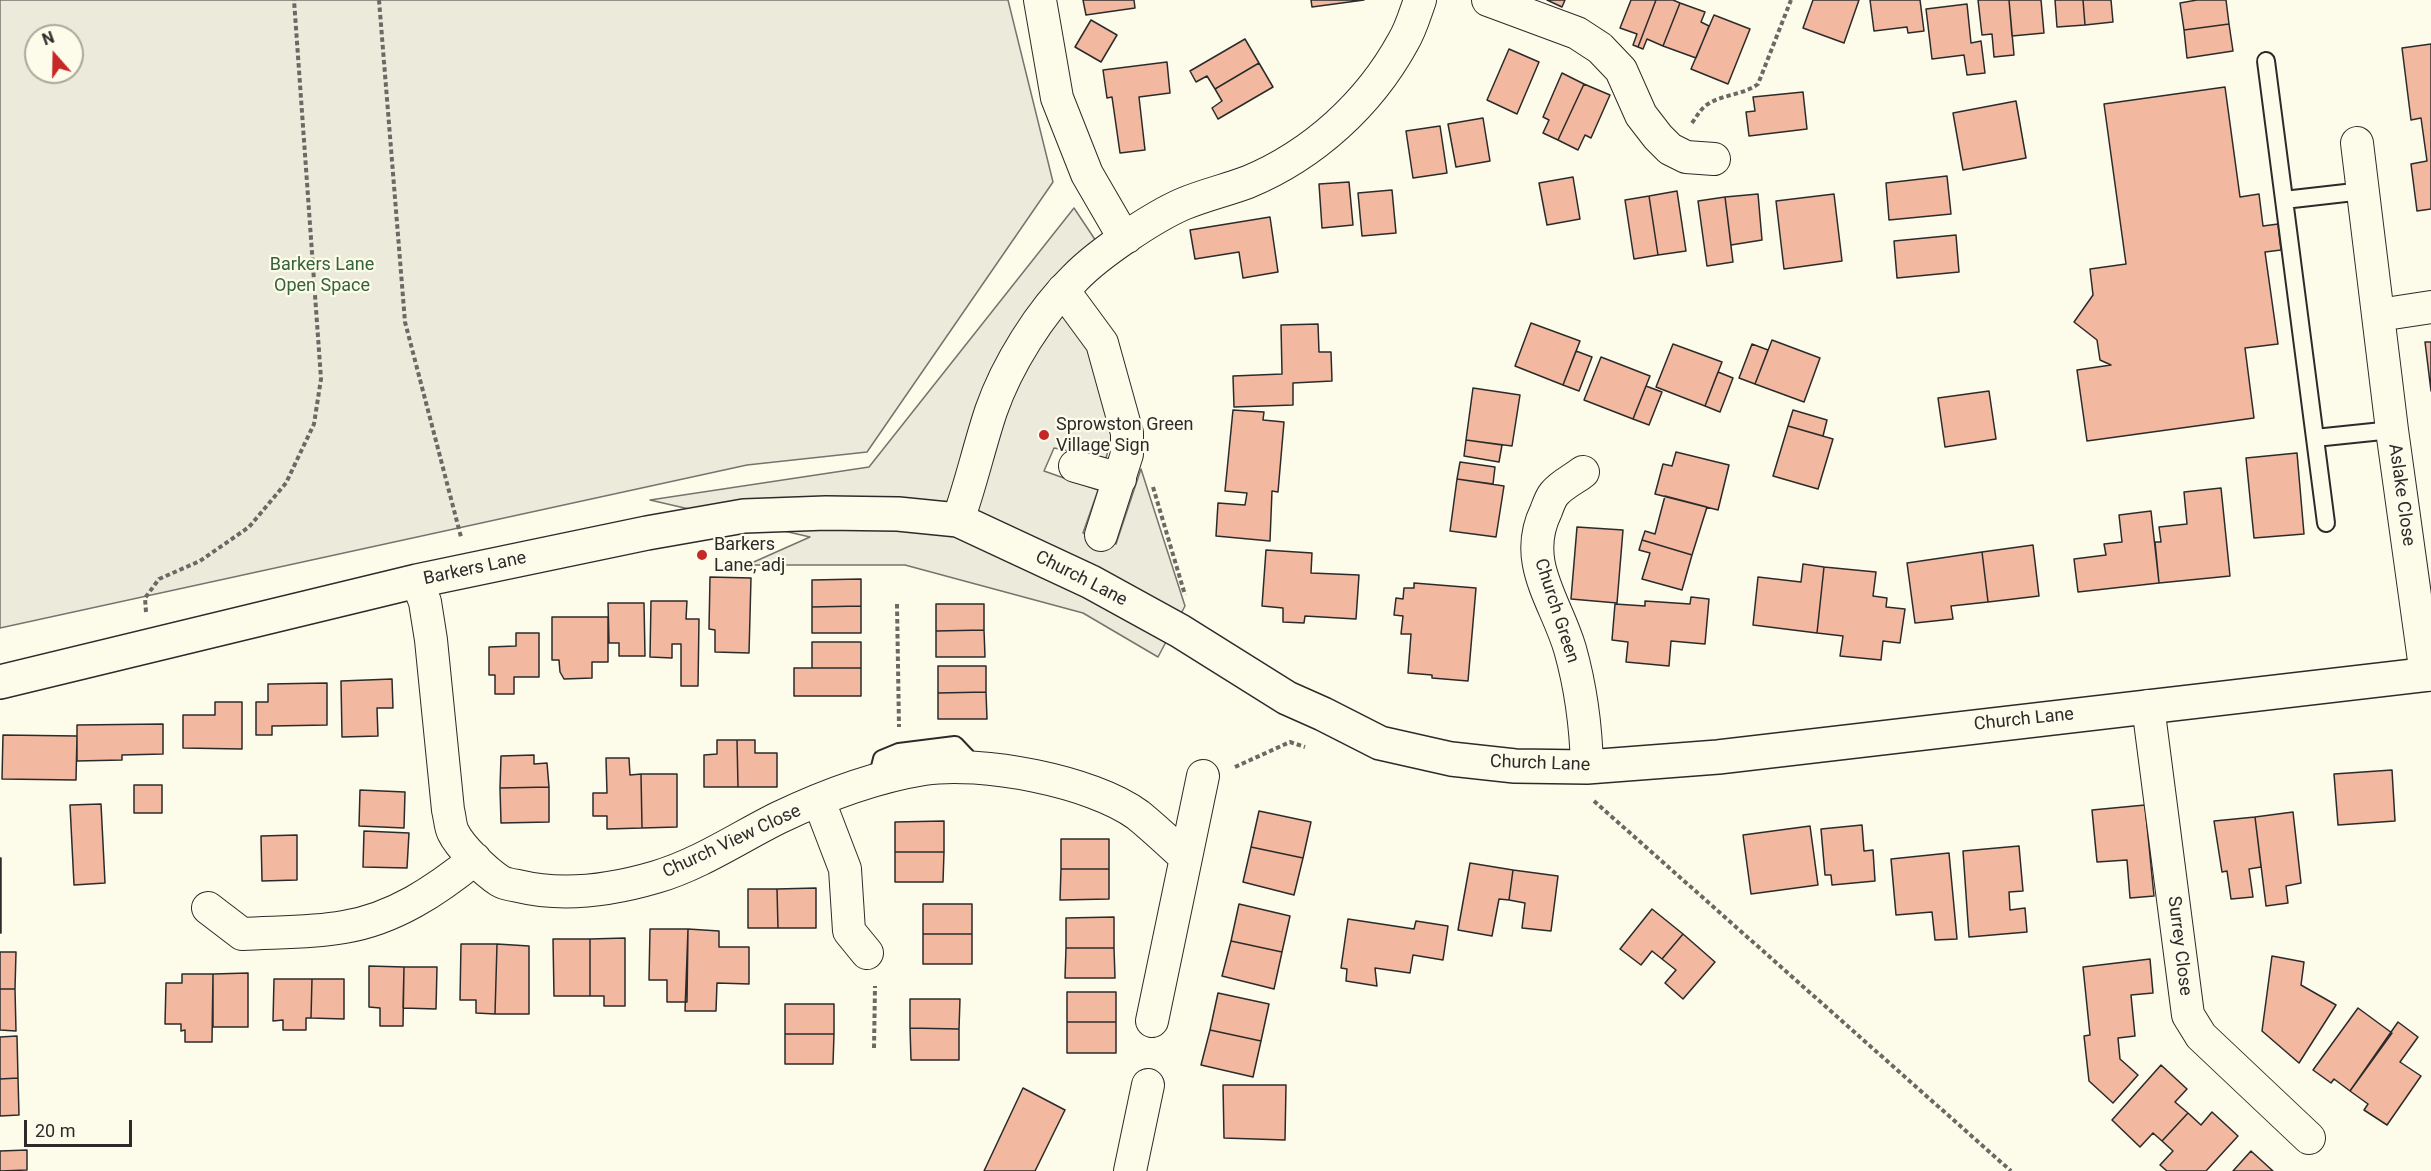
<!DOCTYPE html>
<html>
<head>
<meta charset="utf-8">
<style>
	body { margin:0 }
	#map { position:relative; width:2431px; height:1171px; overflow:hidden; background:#fdfbea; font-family:Roboto,sans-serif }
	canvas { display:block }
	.north { position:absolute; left:24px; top:24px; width:60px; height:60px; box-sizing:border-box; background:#fdfbea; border:2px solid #a9a89e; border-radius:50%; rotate:340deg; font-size:16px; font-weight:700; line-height:24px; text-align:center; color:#2b2b2b }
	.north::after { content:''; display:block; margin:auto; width:21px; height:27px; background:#c62828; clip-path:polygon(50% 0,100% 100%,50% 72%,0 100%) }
	.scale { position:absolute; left:24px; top:1120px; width:108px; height:27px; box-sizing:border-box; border:3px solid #2b2b2b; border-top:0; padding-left:8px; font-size:18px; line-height:21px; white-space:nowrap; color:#2b2b2b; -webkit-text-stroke:4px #fdfbea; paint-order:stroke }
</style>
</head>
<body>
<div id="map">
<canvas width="2431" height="1171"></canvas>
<div class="north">N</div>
<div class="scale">20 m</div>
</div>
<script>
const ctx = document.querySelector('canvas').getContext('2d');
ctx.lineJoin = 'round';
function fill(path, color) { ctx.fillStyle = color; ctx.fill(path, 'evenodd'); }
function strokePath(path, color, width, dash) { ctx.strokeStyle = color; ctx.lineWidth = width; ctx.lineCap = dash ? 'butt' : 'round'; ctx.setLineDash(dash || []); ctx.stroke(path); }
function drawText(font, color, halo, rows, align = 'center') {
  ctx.font = font + ' Roboto,sans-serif'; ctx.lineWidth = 4.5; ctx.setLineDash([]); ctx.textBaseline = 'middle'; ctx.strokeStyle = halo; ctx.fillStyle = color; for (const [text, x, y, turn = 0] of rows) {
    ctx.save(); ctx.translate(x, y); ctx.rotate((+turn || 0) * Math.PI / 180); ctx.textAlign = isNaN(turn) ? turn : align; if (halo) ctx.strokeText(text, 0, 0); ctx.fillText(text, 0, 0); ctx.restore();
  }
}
const green = new Path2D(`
	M0,0h1008l45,182 -186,270 -120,13 -747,163zM36,36h36v36h-36z
	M1074,208l22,33 -49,49 41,60 25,82 -7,26 -52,-10 -10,23 54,19 -15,43 33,11 25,-75 44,137 -27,51 -75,-44 -178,-48h-158l63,-28 -160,-37 219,-33z`);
fill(green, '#ecebdb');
strokePath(green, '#74746e', 1.5);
const building = new Path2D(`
	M1083,0h51l1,8 -49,7z
	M1311,0h53l-52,7z
	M1547,0h18l-3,7z
	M1631,0h25l-18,47 -5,-2 4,-11 -17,-6z
	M1656,0h17l7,3 -17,43 -16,-7 -4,10 -5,-2z
	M1813,0h46l-15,43 -41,-15z
	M1870,0h50l4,31 -16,2 -1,-6 -33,4z
	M1978,0h31l5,55 -20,2 -2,-23 -10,1z
	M2009,0h32l3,33 -32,3z
	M2055,0h28l2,25 -28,2z
	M2083,0h28l2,22 -28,3z
	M2197,0h29l3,24 -45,6 -4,-27z
	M1680,3l25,9 -4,10 8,4 -13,32 -33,-12z
	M1967,4l4,39 10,-2 4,32 -18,2 -3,-20 -32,4 -6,-50z
	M1714,15l36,14 -22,55 -37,-15z
	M1091,20l26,15 -16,27 -26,-15z
	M2229,24l4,27 -46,7 -3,-28z
	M1245,39l14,24 -44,26 -8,-13 -11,6 -6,-11z
	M2431,44v165l-14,2 -6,-47 16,-3 -6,-43 -10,2 -9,-72z
	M1509,49l30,13 -22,52 -30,-14z
	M1167,62l3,31 -31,4 6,53 -25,3 -8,-56 -5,1 -4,-28z
	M1259,63l14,24 -55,32 -6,-11 10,-7 -7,-12z
	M1562,73l22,11 -26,56 -15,-7 6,-13 -6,-3z
	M1584,84l26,11 -19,43 -6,-3 -7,15 -20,-10z
	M2225,87l15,110 19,-3 4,32 15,-2 3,26 -16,2 13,92 -33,4 9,70 -167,23 -10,-71 34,-5 -11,-5 -3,-20 -23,-18 19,-27 -3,-26 36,-5 -22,-160z
	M1803,92l4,37 -58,7 -3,-24 9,-1 -2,-14z
	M2016,101l10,57 -63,12 -10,-57z
	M1483,118l7,43 -34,6 -8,-43z
	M1440,126l7,47 -34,5 -7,-47z
	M1947,176l4,38 -62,6 -3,-37z
	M1573,177l7,42 -33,6 -8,-42z
	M1349,182l4,43 -31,3 -3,-44z
	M1392,190l4,43 -34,3 -4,-43z
	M1677,191l9,60 -28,4 -9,-59z
	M1758,194l4,46 -31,5 -6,-48z
	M1834,194l8,67 -58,8 -8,-68z
	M1649,196l9,59 -24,4 -9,-59z
	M1725,197l8,65 -26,4 -9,-65z
	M1270,217l8,55 -35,6 -4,-26 -44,7 -5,-29z
	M1956,235l3,37 -62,6 -3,-37z
	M1531,323l49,18 -17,44 -48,-19z
	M1318,324l1,28h12l1,29 -39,2v22l-59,2 -1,-31 49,-2 -1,-49z
	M1772,340l48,18 -16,44 -49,-18z
	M2425,342h6v49z
	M1673,344l49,18 -17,44 -49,-19z
	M1752,344l16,6 -13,34 -16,-6z
	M1576,351l16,6 -13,34 -16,-6z
	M1601,357l49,19 -17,43 -49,-19z
	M1718,372l15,6 -13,34 -15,-6z
	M1646,386l16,6 -13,33 -16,-6z
	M1473,388l47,7 -8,51 -46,-6z
	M1989,391l7,48 -51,8 -7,-49z
	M1233,410l31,2 -1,8 21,2 -6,70 -6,-1 -2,50 -54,-5 2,-33 27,2 2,-12 -22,-2z
	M1793,410l34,10 -4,16 -35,-10z
	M1788,426l45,13 -15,50 -45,-13z
	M1466,440l36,5 -3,17 -35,-6z
	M1676,452l53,13 -11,45 -63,-16 8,-30 9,2z
	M2297,453l7,81 -50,4 -8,-80z
	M1460,462l35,5 -2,17 -36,-5z
	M1457,479l47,7 -8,51 -46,-6z
	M2221,488l9,88 -71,7 -4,-41h6l-2,-15 28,-3 -3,-32z
	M1665,496l42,11 -15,48 -50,-15 3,-9 10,3z
	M2151,511l8,72 -81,9 -4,-33 32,-4 -2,-11 18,-2 -3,-27z
	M1577,527l46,3 -6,73 -46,-4z
	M1642,540l50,15 -10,35 -40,-11 8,-26 -11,-3z
	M2033,545l6,51 -51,6 -6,-50z
	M1266,550l46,3 -1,20 48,2 -3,44 -51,-3 -1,7 -21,-1v-14l-21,-2z
	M1982,552l6,50 -37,4 2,13 -38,4 -8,-60z
	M1803,564l21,3 -7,66 -64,-8 5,-48 43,5z
	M1824,567l52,5 -3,24 14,2 -1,9 19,2 -5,34 -17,-2 -2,19 -41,-4 3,-20 -26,-3z
	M710,577l41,1 -2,75 -34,-1v-22l-6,-1z
	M861,579v27l-49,1v-27z
	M1414,583l62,5 -8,93 -36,-3v-3l-24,-2 3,-39h-10l2,-18 -9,-1 2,-17 7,1 1,-11h10z
	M1691,597l18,2 -4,45 -34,-3 -2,25 -43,-4 2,-20 -16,-2 3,-36 30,2v-5l45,3z
	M651,601h36l-1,18h13l-1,67h-17v-42h-9v14l-22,-1z
	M608,603h36l1,53h-26v-13h-10z
	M936,604h48v26l-48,1z
	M861,606v27h-49v-26z
	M552,617h56v45h-16v16l-28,1 -4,-7 -1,-12h-7z
	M984,630l1,27h-49v-26z
	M516,633h23v44h-25v17h-19v-19h-6v-28l27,-1z
	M812,642h49v26h-49z
	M938,666h48v26l-48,1z
	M794,668h67v28h-67z
	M392,679l1,29h-16l1,28 -36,1 -1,-56z
	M327,683v42l-55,1v9h-16v-33h12v-18z
	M986,692l1,27h-49v-26z
	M215,702h27v47l-59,-1v-33h32z
	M163,724v30l-41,1v5l-45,1v-36z
	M3,735l74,1 -1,44 -74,-1z
	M717,740h20l1,47h-34v-32l13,-1z
	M737,740h18v13h22v34h-39z
	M534,755v9l13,-1 2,24 -49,1 1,-32z
	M606,758h23l1,17 11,-1 1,54 -35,1v-13h-14v-23h14z
	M2392,770l3,51 -57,4 -4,-51z
	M641,774h36v53l-35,1z
	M134,785h28v28h-28z
	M549,787v35l-48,1 -1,-35z
	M360,790l45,2 -1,36 -45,-2z
	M101,804l4,79 -31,2 -4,-80z
	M2145,805l9,91 -24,2 -3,-38 -30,2 -5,-52z
	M1259,811l52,11 -8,36 -52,-11z
	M2293,812l8,71 -15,3 2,17 -22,3 -11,-89z
	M2255,817l6,50 -12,2 4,28 -22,2 -4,-28 -5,1 -8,-51z
	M944,821v31h-49v-30z
	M1862,825l2,26 9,-1 2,31 -43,4 -1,-10h-6l-4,-46z
	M1810,826l8,59 -67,9 -8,-59z
	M364,831l45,2 -2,35 -44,-1z
	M297,835v45l-35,1 -1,-45z
	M1061,839h48v30h-48z
	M2019,846l4,45 -14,1 1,18 15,-2 2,24 -58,5 -6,-86z
	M1251,847l52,11 -9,37 -51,-13z
	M895,852h49l-1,30h-48z
	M1949,853l8,86 -22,1 -3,-28 -36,3 -5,-56z
	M0,858h1v75h-1z
	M1470,863l43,7 -4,30 -10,-1 -7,37 -34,-6z
	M1061,869h48v30l-49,1z
	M1513,870l45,6 -7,55 -29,-3 3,-25 -16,-3z
	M816,888v40h-38l-1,-39z
	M748,889h29l1,39h-30z
	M923,904h49v30h-49z
	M1239,904l51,12 -8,36 -51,-11z
	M1652,909l31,25 -21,25 -10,-8 -11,14 -21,-16z
	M1114,917v31h-48v-30z
	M1348,919l66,10 2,-8 32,5 -5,34 -30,-5 -3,18 -35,-5 2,18 -31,-5 1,-12 -6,-1z
	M650,929h38l-1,73h-20v-22h-18z
	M688,929l31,2v16h30v37l-32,-1 -1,28h-31z
	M923,934h49v30h-49z
	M1683,934l32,28 -32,37 -18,-16 11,-13 -14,-11z
	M625,938v68h-21v-10h-14v-57z
	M553,939h37v57h-36z
	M1231,941l51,11 -8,37 -52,-13z
	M461,944h36l-2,70 -19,-1v-13h-16z
	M497,944l32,2v68h-34z
	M1066,948h48l1,30h-50z
	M0,952h16l-1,37h-15z
	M2272,956l32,6 -3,23 35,20 -37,58 -37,-32z
	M2150,959l3,34 -22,2 4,41 -17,2 2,21 18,16 -25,28 -24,-22 -5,-45 6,-1 -7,-68z
	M369,966l35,1 -1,59h-23v-18l-11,-1z
	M404,967h33l-1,42 -33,-1z
	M248,973v54h-35v-53z
	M182,974h31l-1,68h-27v-12l-4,1v-7h-16l1,-41h16z
	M274,979h38l-1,39h-5v12h-23v-10l-10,1z
	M312,979h32v40l-33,-1z
	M0,989h15l1,42 -16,-1z
	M1067,992h49v30h-49z
	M1218,993l51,11 -8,37 -51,-11z
	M910,999h50l-1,30 -49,-1z
	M785,1004h49v30h-49z
	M2358,1008l34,25 -42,58 -16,-12 -3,4 -18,-13z
	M1067,1022h49v31h-49z
	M2398,1022l20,15 -18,25 21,14 -34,49 -23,-15 4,-6 -18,-13z
	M910,1028l49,1v31h-48z
	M1210,1030l51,11 -8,36 -52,-12z
	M785,1034h49l-1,30h-48z
	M17,1036l1,42 -18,1v-42z
	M2161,1065l26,24 -12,13 13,11 -26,28 -9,-8 -13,14 -28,-27z
	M18,1078l1,37 -19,1v-37z
	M1223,1085h63l-1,55 -61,-2z
	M1023,1088l42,22 -30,61h-51z
	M2212,1112l26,24 -32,35h-39l-7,-6 13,-14 -11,-10 26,-28 13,12z
	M27,1150v20l-27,1v-20z
	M2251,1151l22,20h-40z`);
fill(building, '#f2b8a0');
strokePath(building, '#2b2b2b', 1.5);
const lane = new Path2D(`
	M2266,61l60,462
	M2284,200l79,-9
	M2315,438l77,-8
	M877,779l5,-20 17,-7 56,-7 20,21`);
const street = new Path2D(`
	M1040,0l17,98 30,76 29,50 11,13
	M1488,0l89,33 23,15 21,22 20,45 17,22 12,12 16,8 28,2
	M2357,143l35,287 34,245
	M1063,290l39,53 25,90v21l-26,81
	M2379,315l52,-8
	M1075,466l45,13
	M1583,472c-9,7 -22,13 -29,22 -4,5 -6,12 -8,17 -25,51 10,90 24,138 11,39 16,78 17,118
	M958,520c13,-36 21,-73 33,-109 16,-46 49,-99 84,-133 23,-24 78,-61 108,-74 21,-9 44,-14 65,-22 65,-27 121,-78 155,-140 8,-13 12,-28 17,-42
	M417,581l8,21 6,38 17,170c2,7 2,16 5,22 7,15 33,40 47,49 5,3 12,4 18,5 45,11 94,4 138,-9 44,-13 82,-39 122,-59 46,-22 96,-41 146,-49 56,-9 168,12 214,46 16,13 32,28 47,42
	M2148,706l40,309 13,21 108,102
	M819,801l26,68 4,62 18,22
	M208,908l34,26c34,-2 69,-1 102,-7 50,-8 93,-37 131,-68
	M1152,1021l51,-245
	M1130,1171l18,-86`);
const secondary = new Path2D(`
	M0,682l417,-101 230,-48 97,-17 82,-3 72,1 60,6 133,62 89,49 107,67 36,16 57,29 71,16 64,7 72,1 131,-10 713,-83`);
strokePath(lane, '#2b2b2b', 20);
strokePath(street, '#2b2b2b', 34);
strokePath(secondary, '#2b2b2b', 36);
strokePath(new Path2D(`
	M379,0l26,322 56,215
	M1692,123c5,-7 9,-15 16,-19 16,-10 35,-9 50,-20l33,-84
	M1153,487l32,108
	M897,604l2,123
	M146,612l-1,-14 14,-19 41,-18 49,-34 37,-44 28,-59 7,-45 -27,-379
	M1235,767l55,-25 15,5
	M1594,801l417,370
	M874,1048l1,-62`), '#6a6964', 4, [4.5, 3]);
strokePath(lane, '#fdfbea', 16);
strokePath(street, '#fdfbea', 32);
strokePath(secondary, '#fdfbea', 33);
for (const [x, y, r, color] of [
	[1044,435,6,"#c62828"],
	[702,555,6,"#c62828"]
]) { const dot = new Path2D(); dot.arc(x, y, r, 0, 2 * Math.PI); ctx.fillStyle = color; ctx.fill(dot); strokePath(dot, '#fdfbea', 2); }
drawText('18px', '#34623c', '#fdfbea', [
	["Barkers Lane",322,265],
	["Open Space",322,286]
]);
drawText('18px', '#2b2b2b', '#fdfbea', [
	["Sprowston Green",1056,425],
	["Village Sign",1056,446],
	["Barkers",714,545],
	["Lane, adj",714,566]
], 'left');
drawText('18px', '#2b2b2b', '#fdfbea', [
	["Aslake Close",2401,495,82],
	["Barkers Lane",475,569,-12],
	["Church Lane",1081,579,27],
	["Church Green",1556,611,72],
	["Church Lane",2024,720,-6],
	["Church Lane",1540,764,2],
	["Church View Close",732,842,-25],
	["Surrey Close",2179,946,83]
]);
</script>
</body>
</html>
